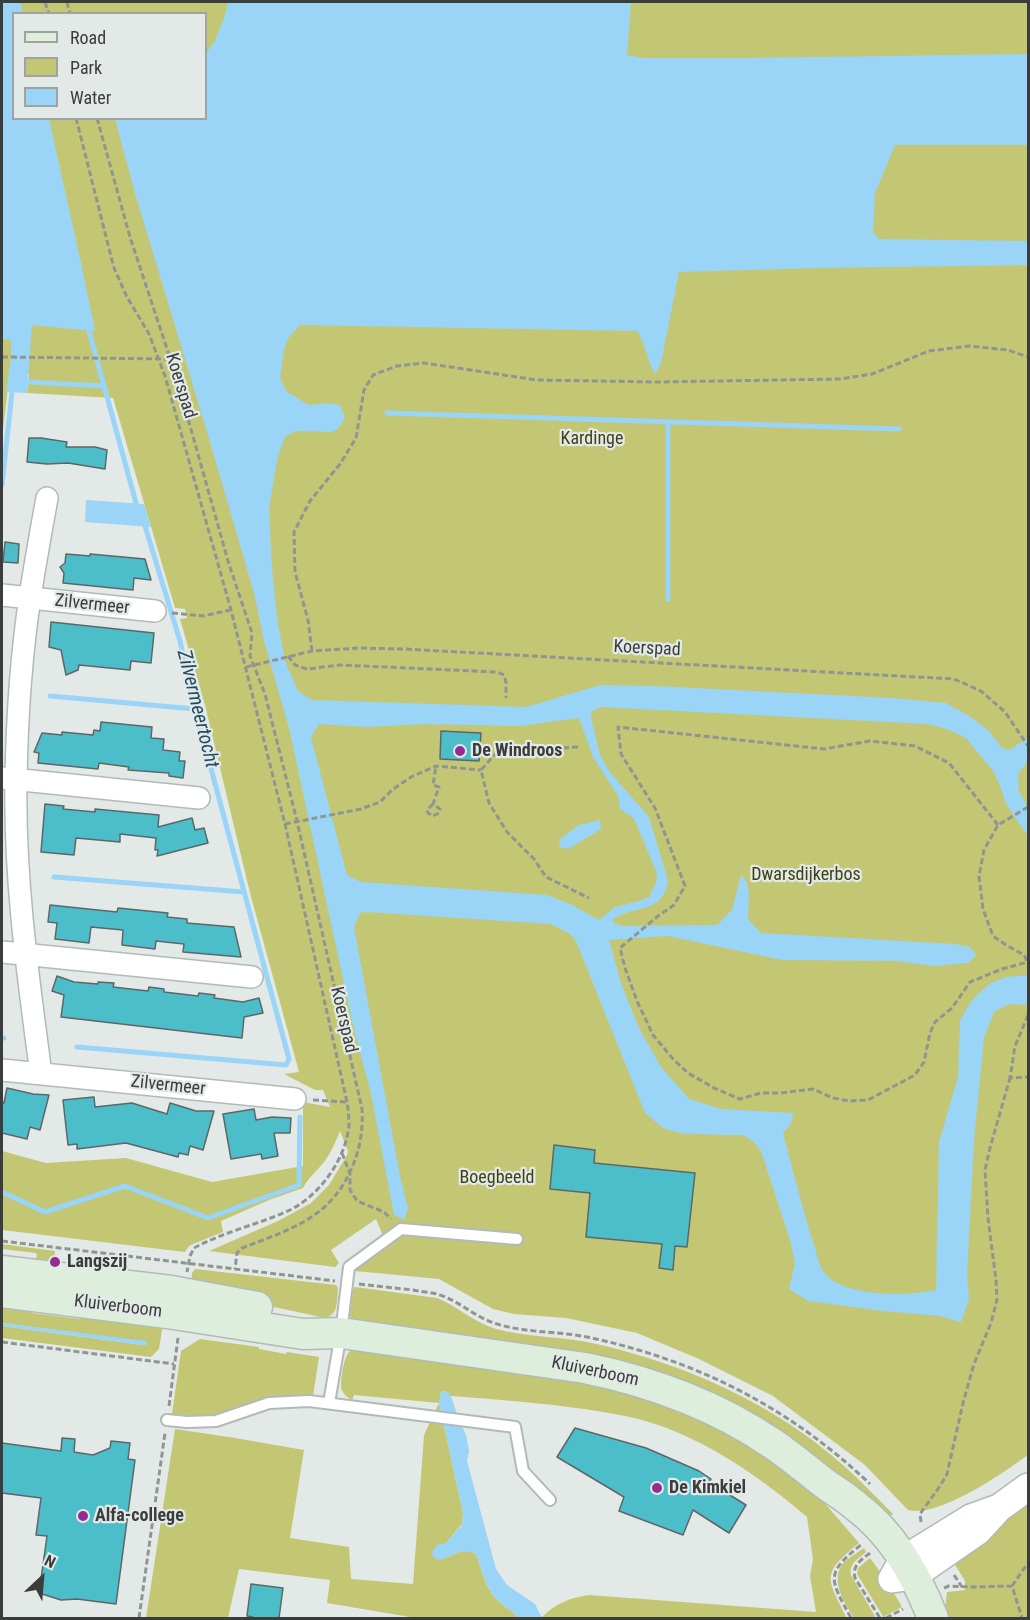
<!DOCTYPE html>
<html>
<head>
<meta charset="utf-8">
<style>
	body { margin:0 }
	#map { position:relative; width:1030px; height:1620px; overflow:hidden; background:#e2e9e7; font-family:"Roboto Condensed",sans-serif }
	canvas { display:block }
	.frame { position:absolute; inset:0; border:3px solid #3a3d3c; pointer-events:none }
	.legend { position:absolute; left:12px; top:12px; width:195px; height:108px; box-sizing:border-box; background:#e2e9e7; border:2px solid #9fa4a3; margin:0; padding:8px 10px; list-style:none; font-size:18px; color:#3a3d3c }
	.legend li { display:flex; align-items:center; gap:12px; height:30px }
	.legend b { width:30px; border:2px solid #9fa4a3 }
	.north { position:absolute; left:12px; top:1548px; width:60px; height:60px; -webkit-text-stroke:4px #e2e9e7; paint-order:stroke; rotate:26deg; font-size:16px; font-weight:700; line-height:24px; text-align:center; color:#3a3d3c }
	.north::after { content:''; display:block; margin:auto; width:21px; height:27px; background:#3a3d3c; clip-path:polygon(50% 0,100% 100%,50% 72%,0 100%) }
</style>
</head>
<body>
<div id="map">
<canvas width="1030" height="1620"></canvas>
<div class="frame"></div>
<ul class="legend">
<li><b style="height:8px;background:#ddeedc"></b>Road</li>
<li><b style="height:16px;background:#c3c773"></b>Park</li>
<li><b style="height:16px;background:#9ad4f7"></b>Water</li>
</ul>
<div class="north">N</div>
</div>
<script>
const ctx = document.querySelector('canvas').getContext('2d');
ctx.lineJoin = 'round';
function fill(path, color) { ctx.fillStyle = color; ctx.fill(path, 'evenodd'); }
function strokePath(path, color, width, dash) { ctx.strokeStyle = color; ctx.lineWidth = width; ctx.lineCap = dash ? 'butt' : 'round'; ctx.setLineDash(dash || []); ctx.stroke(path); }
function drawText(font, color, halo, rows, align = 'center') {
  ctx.font = font + ' "Roboto Condensed",sans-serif'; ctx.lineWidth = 4.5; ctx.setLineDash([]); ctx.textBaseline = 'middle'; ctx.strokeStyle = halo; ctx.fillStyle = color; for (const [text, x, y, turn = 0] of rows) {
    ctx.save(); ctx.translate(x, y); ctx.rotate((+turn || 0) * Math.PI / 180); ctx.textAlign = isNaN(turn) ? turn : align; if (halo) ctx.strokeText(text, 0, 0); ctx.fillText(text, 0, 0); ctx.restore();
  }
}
fill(new Path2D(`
	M2,2h1026v1453c-25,18 -89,63 -120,55l-43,-45 -92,-69 -74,-37 -62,-26 -71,-15 -52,-4 -21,-5 -54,-30 -84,-8 7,-11 24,-17 -10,-24 -45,31 8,13 -4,4 -126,-16 69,-30 33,-18 18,-18 18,-30 1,-4 -8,-20c-4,10 -9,22 -16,31 -7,9 -16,16 -21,26l-34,12 -48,21 2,11 -30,12 -4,2 -4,6 -183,-22v-79l44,12 80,-5 86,24 91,-16v-64l27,5 -7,-17h-8l-31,-16 15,-2 -49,-179 -45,-188 -25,-86 7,-1 -2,-9 -10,-1 -62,-210 -86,-5 2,-19 -19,-3 -8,67zM14,14h192v104h-192z
	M2,1244l53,7 -1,13 -28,-3 10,-3 1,-2 -1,-3 -34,-4z
	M195,1269l141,16 2,3c-1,11 1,27 -13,30l-134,-29 1,-16z
	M355,1287l82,11c20,8 35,23 56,30 33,10 70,8 104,16 90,21 178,60 247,122 17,15 33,32 49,48l-11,9 -131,-105 -399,-97 -2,-6 3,-25z
	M2,1299l30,9v5l48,6 1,-5 83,3 -5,32 -8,8 -149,-19v-12l141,19h3l1,-3 -145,-19z
	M200,1339l59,8v2l27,5 1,-2 32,5 -6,39 -37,1 -56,17 -14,2 -34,-2 9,-63z
	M355,1349l200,25 118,29 74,38 69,52 43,50c-38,31 -33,34 -12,75h-305v-1c14,-14 28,-19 47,-22l227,17 -6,-36 3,-17 -6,-42c-48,-41 -104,-80 -165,-97 -19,-5 -39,-8 -58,-11 -44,-6 -88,-10 -133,-13l-6,-5 -4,1 -2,11 24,110 -1,11 -16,19 -3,16c13,-5 19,-12 33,-5 5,14 9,30 17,41 7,10 19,14 25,23h-102l-89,-15 3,-23 -91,-11 -11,49h-82l29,-189 60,9 69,12 -14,88 59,9 2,32 62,5 11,-149 15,-32 -85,-8 -2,5c-4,-2 -8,-5 -10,-10 -3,-6 2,-30 5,-35 2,-4 4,-4 8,-6z
	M1028,1502v116h-80l-3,-9 2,-17 18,-2v-9l-14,-23z
	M864,1548l2,4c-8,7 -17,11 -15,23l25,43h-22c-10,-16 -25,-38 -10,-56 6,-5 13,-9 20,-14z
	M870,1558l17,23 15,26 -17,9 -1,2 -27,-44 1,-6z`), '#c3c773');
fill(new Path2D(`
	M2,2h18l3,11 -9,1v104l35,1 32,144 14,68 -63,-6 -5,68 -21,-1 5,-35v-17l-9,-1z
	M228,2h403l-4,53 16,3h99l286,-4v91h-133l-20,48 -2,39 6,7 149,2v24l-207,3 -142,4 -18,91 -6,11c-8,-14 -9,-29 -18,-43l-337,-6 -11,12 -5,12 -4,29 7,14 22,13 18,-2 13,2 5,13 -6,10 -7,4 -36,-1 -11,6 -8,23 -8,48 3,60 5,50 8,43 13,30 14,9 214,7 74,-22 54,1 239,12 53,5 23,13 19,14 14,18 7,2 19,-12v23l-10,13 1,18 9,15v29l-22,-32 -5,-16 -8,-17 -27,-33 -19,-9 -20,-5 -326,-17 -9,4 -1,6 9,38 9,16 40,46 19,63c-5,37 -37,23 -56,41l4,3 9,2 92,-1 15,-15 9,-35c12,10 7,30 7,44l13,14 194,11 15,3 6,8 -8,8 -34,3 -38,-5 -114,-1 -114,-24 -59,4 12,43 18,45 22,39 28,32 32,10 73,4 -4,12 -7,8c10,37 19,75 31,112 3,8 4,19 9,26 18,27 85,25 113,19l3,-148 19,-65 2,-57 12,-20 17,-16 17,-7 22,-2v30l-19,-1 -15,8 -10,26 -10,102 -7,136 2,23 -8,23 -21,-6 -57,-5 -75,-10 -19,-12 6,-26 -5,-23 -29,-89 -8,-10 -10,-6h-22l-42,-2 -16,-5 -18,-15 -69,-172 -6,-7 -19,-10 -185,-12 -6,1 -6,14 46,249 8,32 -4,12 -10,-5 -23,-121 -19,-73 -63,-293 -25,-87 -10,-48 -44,-151 -76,-252 -19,-71 91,-1v-65l9,-12 10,-26zM579,718l14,39 25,39 2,13 14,10 23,54 -1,10 -7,14 -10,4 -24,6 -16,13 -29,-16 -23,-9 -186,-13 -14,-7 -36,-138 8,-13 50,3 52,-3 99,2z
	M86,500l58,4 7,23 -66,-5z
	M600,820l1,9 -33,20 -9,-2 1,-8 19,-14z
	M2,1323l144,18 1,2 -1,2h-3l-141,-19z
	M446,1391l5,5 8,24 7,15 3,16 -2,10 29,108 11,16 28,19 7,14h-24c-6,-9 -18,-13 -25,-23 -8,-12 -12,-27 -17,-41 -16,-8 -24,4 -39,6l-4,-4 -1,-4 5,-7 9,-2 16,-18 1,-12 -24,-110 2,-11z`), '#9ad4f7');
strokePath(new Path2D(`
	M89,331l47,172
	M28,382l76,4
	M387,413l512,16
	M2,485l10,-93
	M668,599v-177
	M50,696l145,13
	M54,877l190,15
	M2,1038h2
	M77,1047l209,18 3,-6 -94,-350 -15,-68 -35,-115
	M2,1192l43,20 80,-26 83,32 91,-33 1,-68`), '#9ad4f7', 5);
const building = new Path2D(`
	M29,438h12l26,4 -1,5h29l12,3 -2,19 -37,-6 -21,1 -20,-2z
	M5,542l14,2 -1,19 -15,-1z
	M66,554l24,2v-2l55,5 6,21 -17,-2 -1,12 -70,-7 1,-10 -4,-6 5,-4z
	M51,622l103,11 -3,30 -20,-2 -1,9 -51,-5 -1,5 -12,5 -5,-25 -12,-3z
	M101,722l51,5 -1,11 13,1 -1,11 17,2 -1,9h6l-2,17 -14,-2v-3l-41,-3 1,-3 -30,-4 -1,6 -60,-6 1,-10 -5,-1 8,-19 20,2v-3l31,3 1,-5 6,1z
	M441,731l40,2 -2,28 -39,-2z
	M45,804l19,2 -1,3 32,3v-3l64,6 -1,12 34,-9 3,12 9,-2 4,15 -51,13 1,-6h-3l1,-12 -36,-4v8l-44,-4 -2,17 -33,-3z
	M50,905l67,7 1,-4 50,5 -1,4 20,2v4l47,4 7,30 -58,-5 1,-8 -28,-3 -1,8 -33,-4 1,-15 -32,-3 -2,16 -34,-4 2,-16 -9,-1z
	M57,976l17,6 24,2v-2l16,1 -1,4 35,4 1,-4 15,2v3l34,4 1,-3 16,2 -1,3 29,4 16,-4 4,15 -19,4 -2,21 -181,-21 3,-22 -12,-4z
	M7,1088l26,6 16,1 -9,35 -10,-3 -3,12 -25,-6v-31l2,1z
	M94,1097l1,10 37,-4 35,11 3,-11 26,8h18l-11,39 -13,-4 -2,9 -9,-2 -1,4 -52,-14 -49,6v-5l-9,1 -5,-45z
	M254,1109l2,11 16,-3 19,1 -1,15h-16l4,23 -16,3 -1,-5 -30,5 -8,-45z
	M554,1145l41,5 -1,13 101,10 -8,74 -12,-1 -2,24 -14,-2 3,-24 -76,-7 4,-44 -40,-4z
	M575,1428l71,20 53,23 12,8 -2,3 37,23 -17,28 -36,-23 -10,25 -64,-24 5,-14 -67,-40z
	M62,1438l13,1 -1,13 19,3 17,-7 1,-7 19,2 -2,16 7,1 -19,144 -39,-5 -16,1 -22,-7 8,-57 -11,-1 5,-37 -39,-5v-50l59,8z
	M251,1584l32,4 -4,30h-27l1,-1 -6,-1z`);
fill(building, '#4bbec9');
strokePath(building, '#5f6667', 1.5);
const service = new Path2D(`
	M329,1403l12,-70 8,-66 52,-38 116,10
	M167,1420l20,2 29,-1 53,-18 40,-2 206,26 8,44 27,29`);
const minor = new Path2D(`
	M2,595l153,16
	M2,778l197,20
	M2,952l250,25
	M2,1070l293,29
	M41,1074c-13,-97 -27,-197 -25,-295 1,-61 5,-122 14,-182 5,-33 11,-66 17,-99`);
const tertiary = new Path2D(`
	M999,1508l-28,10 -68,42 -11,19 21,-3 65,-45 21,-23 29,-21`);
const secondary = new Path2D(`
	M2,1271l169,20 86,16
	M2,1292l165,21 136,21 38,-1 244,35c68,14 131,37 188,76 18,12 34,26 51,39 11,8 23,15 33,24 36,27 60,70 76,111`);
strokePath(service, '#b2bab7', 14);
strokePath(minor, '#b2bab7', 24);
strokePath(tertiary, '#b2bab7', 30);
strokePath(secondary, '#b2bab7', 33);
strokePath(new Path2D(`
	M45,2l4,12
	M67,2l3,12
	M76,118l38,150 13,29 22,37 16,42 66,234 54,214 62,278c1,7 2,15 2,23 -3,34 -29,70 -59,85 -30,14 -67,22 -96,38l-4,8 -3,16
	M97,118l33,119 46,139 52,185 24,72 -2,23 15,38 32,127 65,288c1,18 -1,34 -7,51 -21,57 -61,68 -113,88l-5,5 -2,16
	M2,357l168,2
	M172,613l31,3 27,-6
	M312,651l-4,-31 -13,-48 -1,-40 16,-31 30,-37 16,-26 8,-48 9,-15 24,-9 27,-3 113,17 120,2 183,-3 32,-5 57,-23 40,-5 39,4 20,7
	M288,656l7,9 12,4 33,-4 157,7 7,3 2,7v16
	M246,667l66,-16 47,-3 45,1 550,30 27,12 24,21 23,34
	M578,747l-81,5 -16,18 8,33 18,29 27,27 12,18 43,21
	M433,804l-6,6 1,3 5,3 6,-3 1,-4 -7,-5 6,-17 -6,-2 3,-19
	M1028,807l-30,18 -14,25 -5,26 4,33 10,27 13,9 18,10 4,8
	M285,824l76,-15 19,-7 12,-12 19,-13 25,-11 45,4
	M998,825l-49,-62 -34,-17 -45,-5 -46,8 -206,-22 3,27 34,54 30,78 -11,19 -16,11 -38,32 5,20 12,33 16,34 20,24 15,14 26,15 26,11 21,-6h19l33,-4 20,9 16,3 19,-1 47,-25 9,-13 6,-29 5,-11 17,-14 18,-26 32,-13 26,-7
	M1028,1015l-13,31 -5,32 18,-1
	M313,1100l34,2
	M342,1153l8,21v16l7,11 27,11 7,7
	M2,1241l333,40
	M359,1284c18,2 36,4 54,6 9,2 19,2 27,5 21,7 36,23 57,29 29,9 60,7 90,13 109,23 202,70 283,147
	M2,1342l172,22
	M169,1406l9,-68
	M921,1522l-1,-8 20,-28 7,-12 16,-71 11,-39 17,-41 6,-23 -1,-20 -8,-62 -3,-48 5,-22 20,-70
	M870,1553c-9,7 -18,12 -15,25l25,40
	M954,1575l8,12
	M1012,1586l16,-23
	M944,1588l5,-2 23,1 40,-1 10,32
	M139,1618l26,-185
	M851,1618c-21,-39 -27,-44 11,-74
	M886,1618l17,-9`), '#909593', 3, [6, 3]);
strokePath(service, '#fff', 10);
strokePath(minor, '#fff', 21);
strokePath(tertiary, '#fff', 27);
strokePath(secondary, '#ddeedc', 30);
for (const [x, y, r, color] of [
	[460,751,6,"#942d92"],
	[55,1262,6,"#942d92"],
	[657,1488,6,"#942d92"],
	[83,1516,6,"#942d92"]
]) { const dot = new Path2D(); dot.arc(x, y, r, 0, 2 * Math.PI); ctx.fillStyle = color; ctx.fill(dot); strokePath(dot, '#e2e9e7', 2); }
drawText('18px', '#3a3d3c', '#e2e9e7', [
	["Koerspad",180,386,73],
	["Zilvermeer",92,605,6],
	["Koerspad",647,649,3],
	["Koerspad",343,1020,77],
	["Zilvermeer",168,1086,6],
	["Kluiverboom",118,1307,7],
	["Kluiverboom",595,1372,12]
]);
drawText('18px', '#3f4115', '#e2e9e7', [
	["Kardinge",592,439],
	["Dwarsdijkerbos",806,875],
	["Boegbeeld",497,1178]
]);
drawText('bold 18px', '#3a3d3c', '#e2e9e7', [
	["De Windroos",472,751],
	["Langszij",67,1262],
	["De Kimkiel",669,1488],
	["Alfa-college",95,1516]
], 'left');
drawText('italic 20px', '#1f4c64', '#e2e9e7', [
	["Zilvermeertocht",197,709,76]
]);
</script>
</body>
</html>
